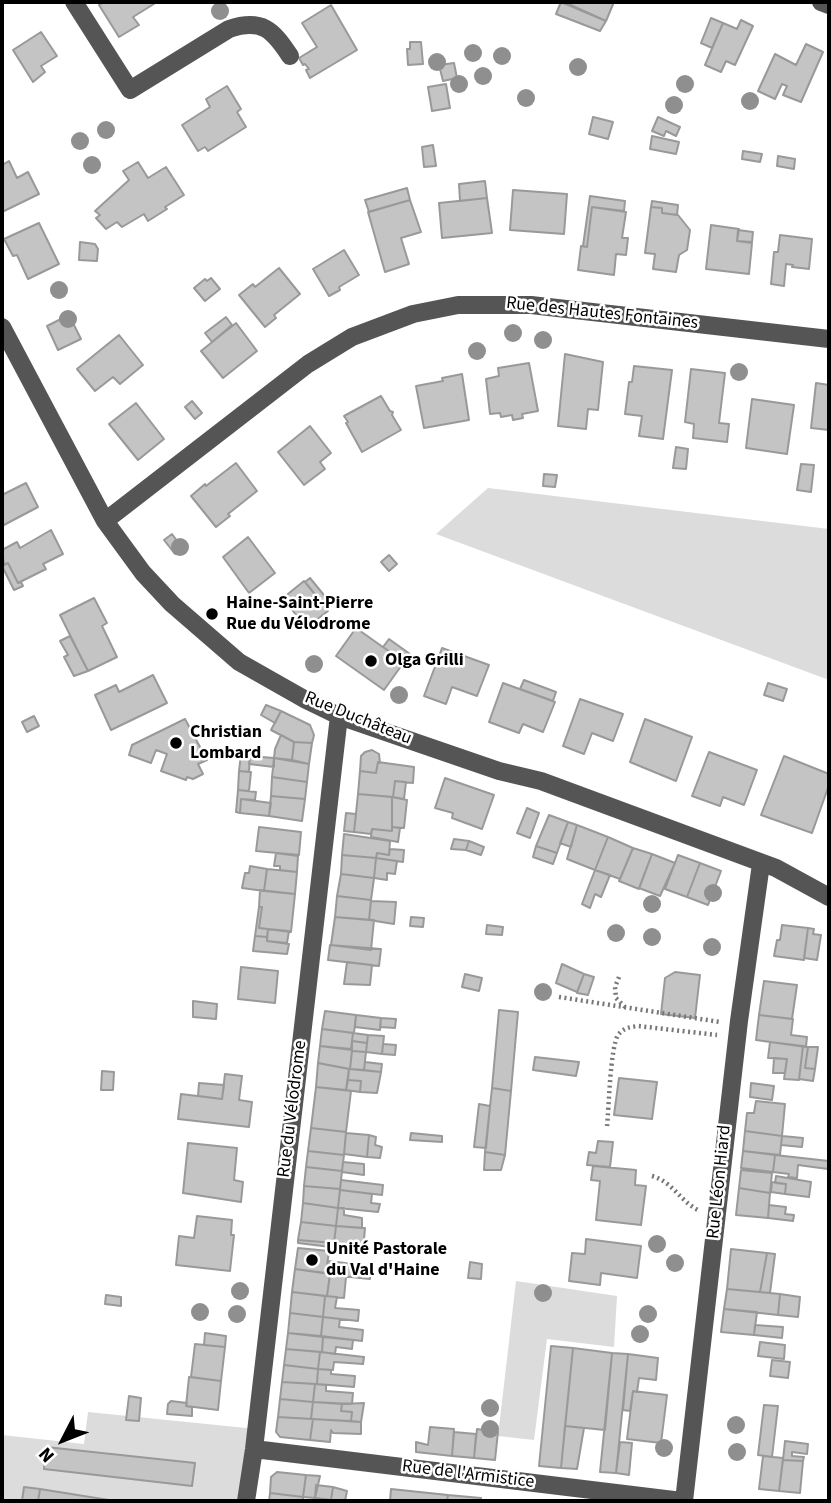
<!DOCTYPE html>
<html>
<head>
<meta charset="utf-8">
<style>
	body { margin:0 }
	#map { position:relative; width:831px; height:1503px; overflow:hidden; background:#fff; font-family:"Source Sans 3",sans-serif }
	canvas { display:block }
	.frame { position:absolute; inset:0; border:4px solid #000; pointer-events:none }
	.north { position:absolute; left:28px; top:1405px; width:70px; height:70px; -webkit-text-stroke:5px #fff; paint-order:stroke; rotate:228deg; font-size:19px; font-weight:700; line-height:28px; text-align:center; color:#000 }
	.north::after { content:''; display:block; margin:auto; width:24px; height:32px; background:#000; clip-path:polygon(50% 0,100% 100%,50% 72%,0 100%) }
</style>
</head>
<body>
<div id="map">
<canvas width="831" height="1503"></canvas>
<div class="frame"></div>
<div class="north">N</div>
</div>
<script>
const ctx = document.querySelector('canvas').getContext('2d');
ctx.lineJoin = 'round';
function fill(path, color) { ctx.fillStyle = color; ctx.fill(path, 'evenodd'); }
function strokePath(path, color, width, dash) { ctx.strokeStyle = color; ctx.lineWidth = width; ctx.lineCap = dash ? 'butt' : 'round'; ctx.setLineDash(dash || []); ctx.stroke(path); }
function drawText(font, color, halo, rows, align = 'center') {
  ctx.font = font + ' "Source Sans 3",sans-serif'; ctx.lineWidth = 5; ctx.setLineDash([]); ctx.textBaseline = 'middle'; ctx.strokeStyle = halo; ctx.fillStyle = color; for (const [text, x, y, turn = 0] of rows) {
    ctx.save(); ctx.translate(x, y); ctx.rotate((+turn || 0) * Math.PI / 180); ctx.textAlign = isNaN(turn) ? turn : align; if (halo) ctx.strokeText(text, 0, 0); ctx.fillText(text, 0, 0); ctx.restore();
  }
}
fill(new Path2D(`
	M488,488l341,41v151l-393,-146z
	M516,1281l101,15 -3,51 -67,-8 -13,101 -36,-4z
	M88,1412l168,17 -10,72h-244v-66l82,9z`), '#dcdcdc');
const building = new Path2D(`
	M104,2h53l-24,15 6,8 -20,12 -20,-32z
	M561,2l45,19 -6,10 -44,-17z
	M564,2h50l-8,19z
	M331,5l26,45 -47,28 -4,-8 3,-1 -4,-5 -2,1 -4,-7 18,-11 -15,-24z
	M711,18l12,5 -11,25 -11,-5z
	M741,20l12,6 -18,39 -9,-4 -5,11 -16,-7 18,-42 14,6z
	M41,32l16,24 -16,10 4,6 -12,10 -20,-32z
	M410,42h11l2,22 -15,1 -1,-16h3z
	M806,44l17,8 -22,50 -18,-7 4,-9 -5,-2 -7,15 -17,-8 17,-37 21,11z
	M454,63l3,15 -14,3 -4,-16z
	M446,84l4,24 -18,3 -4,-24z
	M227,86l14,23 -4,3 9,15 -38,24 -3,-4 -7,4 -16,-26 28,-18 -4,-8z
	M593,117l20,5 -5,17 -19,-5z
	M658,117l22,10 -4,9 -10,-5 -2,5 -12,-5z
	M652,136l27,6 -3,12 -26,-5z
	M433,145l3,21 -12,1 -2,-20z
	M743,151l19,3 -2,8 -18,-3z
	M778,156l17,3 -1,10 -17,-3z
	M9,161l8,17 11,-6 11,22 -37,18v-47z
	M138,162l10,16 18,-11 18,28 -19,12 2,2 -19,12 -4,-7 -22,13 -5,-5 -11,7 -10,-11 4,-3 -5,-4 34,-31 -6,-9z
	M485,181l2,17 -27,3 -1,-17z
	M407,188l3,12 -41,12 -4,-12z
	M513,190l54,4 -3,40 -54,-4z
	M590,196l35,5 -1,10 -32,-4 -5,40 -4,-1z
	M487,198l5,35 -50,5 -3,-35z
	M410,200l11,32 -20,6 8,26 -24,8 -17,-60z
	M652,201l26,4 -1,10 -15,-2v-5l-11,-1z
	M592,207l34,5 -4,26h6l-2,17 -10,-1 -2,21 -36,-5 3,-24 6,1z
	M651,207l11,1v5l16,2 12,15 -3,20 -8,5 -3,17 -23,-3 2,-15 -10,-1z
	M39,223l20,41 -31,15 -11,-24 -4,1 -9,-17z
	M711,225l28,4 -2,12 15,2 -3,31 -43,-5z
	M738,230l15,2 -1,10 -15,-1z
	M780,235l32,4 -3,30 -17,-2 1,-2 -7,-1 -2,22 -13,-2 3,-32h4z
	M80,242l15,2 3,5 -1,12 -18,-1z
	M344,250l15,25 -20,12 1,3 -11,6 -16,-27z
	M279,268l21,26 -26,21 2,3 -11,9 -26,-32 14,-11 2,3z
	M211,278l9,11 -15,12 -11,-13 11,-9 2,2z
	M69,315l12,24 -23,11 -11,-24z
	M226,317l6,8 -20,17 -7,-9z
	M236,323l21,28 -34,27 -22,-27z
	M119,335l24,30 -23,19 -7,-7 -18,14 -18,-22z
	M565,354l38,8 -5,48 -10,-1 -2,20 -28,-3z
	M529,363l9,48 -16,3 1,4 -10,2 -1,-5 -11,2 -1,-4 -10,1 -4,-35 13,-3 -1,-8z
	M634,366l38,4 -9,69 -24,-3 3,-20 -17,-2 4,-32h3z
	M691,369l34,4 -6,50 10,1 -2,18 -34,-4 1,-14 -9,-2z
	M462,374l7,46 -45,8 -8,-42 27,-5 -1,-3z
	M816,383l13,2v45l-18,-2z
	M381,396l9,15 3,1 -1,3 9,15 -39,22 -16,-29 2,-1 -4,-6z
	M752,399l42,6 -7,49 -41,-6z
	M192,401l10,12 -7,6 -10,-12z
	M136,403l28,36 -26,21 -29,-36z
	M310,426l21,27 -11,9 5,7 -21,16 -26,-33z
	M676,447l12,2 -2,20 -13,-1z
	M236,463l21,28 -29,23 2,2 -14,11 -25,-31 14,-12 1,2z
	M801,464l13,1 -3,27 -14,-2z
	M544,474l13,1 -2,12 -12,-1z
	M26,483l12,24 -36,19v-31z
	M51,530l12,24 -20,10 3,5 -28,14 -10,-20 -4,2 -2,-15 15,-8 3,6z
	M172,534l11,15 -8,5 -11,-14z
	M248,537l27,36 -26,20 -26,-36z
	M389,555l8,9 -8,7 -8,-9z
	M8,563l10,20 3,-1 2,4 -9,4 -12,-24z
	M310,578l22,27 -5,4 -22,-27z
	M304,581l24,30 -22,17 -23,-30z
	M94,598l13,25 -5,3 15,31 -29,14 -28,-56z
	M356,628l48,34 -20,28 -48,-34z
	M70,636l18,35 -14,5 -10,-19 4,-2 -8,-14z
	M389,639l21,15 -6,8 -21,-15z
	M442,648l47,17 -12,31 -25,-9 -6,17 -22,-8z
	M153,675l14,28 -56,27 -16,-35 21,-10 3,7z
	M524,680l32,12 -3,9 -33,-12z
	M503,683l52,19 -12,30 -20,-8 -4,9 -30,-11z
	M768,683l19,6 -4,12 -19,-6z
	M580,699l43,15 -10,27 -21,-8 -8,21 -21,-8z
	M266,705l15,6 -6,12 -14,-8z
	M281,711l29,14 4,10 -2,8 -18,-1 -23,-12z
	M34,716l5,10 -12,6 -5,-10z
	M185,719l22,41 -9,4 5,10 -10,5 -6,-2 -1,3 -25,-9 6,-17 -11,-4 -5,13 -22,-8 3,-10z
	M645,719l47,18 -16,44 -46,-19z
	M281,735l13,7 -2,18 -18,-2 1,-9z
	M294,742l18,1 -3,21 -17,-4z
	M372,750l7,4 1,9 -2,-1 -2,11 -16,-2 1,-15 4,-4z
	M709,752l48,18 -13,35 -21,-8 -3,9 -28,-10z
	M241,754h9l-1,18 -10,-1z
	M250,756l24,2v9l-25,-3z
	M784,756l45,18v11l-17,48 -51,-18z
	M274,758l35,6 -2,18 -35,-5z
	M378,762l36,5 -1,16 -18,-2 -2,16 -35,-3 2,-23 16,2z
	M239,771l12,1 -2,19 -11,-1z
	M272,777l35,5 -2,17 -34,-3z
	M445,778l49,17 -12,34 -30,-11 1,-5 -18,-5z
	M395,781l11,1 -2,17 -11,-2z
	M238,790l18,2 -1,8 -14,-1 -1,14 -4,-1z
	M358,794l34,3v34l-20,-2 -1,5 -17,-2z
	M271,796l34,3 -3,22 -33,-5z
	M392,797l15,3 -3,28 -12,-1z
	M241,799l30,4 -2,13 -29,-3z
	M527,808l12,5 -9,25 -13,-5z
	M346,813l10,1 -2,18 -10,-1z
	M549,815l19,7 -11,31 -21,-7z
	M568,822l9,3 -6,22 -11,-4z
	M577,825l31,12 -13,33 -28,-11z
	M259,827l42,5 -2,23 -43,-4z
	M392,827l8,1 -2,14 -27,-5 1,-8 20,2z
	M344,834l46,7 -1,14 -12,-2 -1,5 -34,-3z
	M608,837l25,11 -13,31 -25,-9z
	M454,839l15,2 -3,9 -15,-1z
	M469,841l15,6 -3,8 -15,-5z
	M536,846l21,7 -4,11 -20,-7z
	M633,848l19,6 -13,35 -20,-8z
	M390,849l14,1 -1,12 -27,-4 1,-5 12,2z
	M276,853l22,3 -1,16 -17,-2v-4h-6z
	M652,854l23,9 -15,33 -21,-8z
	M342,855l34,3 -2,20 -33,-4z
	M678,855l22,8 -13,34 -22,-8z
	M376,858l21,3 -2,13 -8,-1v7l-13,-2z
	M700,863l21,8 -13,34 -21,-8z
	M250,866l17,3 -3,22 -22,-3 3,-15h4z
	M267,869l30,3 -2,22 -31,-3z
	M595,870l15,5 -9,22 -6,-3 -5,14 -8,-4z
	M341,874l33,4 -3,22 -34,-4z
	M260,890l35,4 -4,38 -32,-4 3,-21h-3z
	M337,896l34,4 -2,20 -34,-3z
	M371,901l25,1 -2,22 -25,-4z
	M259,907h3l-3,21 9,1 -1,8 -12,-1z
	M335,917l39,3 -3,30 -40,-5z
	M411,917l13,1 -1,9 -13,-1z
	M487,925l16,2 -1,8 -16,-1z
	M782,925l26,3 -4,32 -30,-4 3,-16h3z
	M808,928l6,1 -1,5 8,1 -4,25 -13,-2z
	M268,929l21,2 -2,12 -20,-2z
	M255,936l12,1v4l22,3 -2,10 -34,-3z
	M330,945l51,4 -2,17 -51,-6z
	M347,962l25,3 -2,20 -26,-1z
	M562,964l22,10 -7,18 -21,-9z
	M241,967l37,4 -3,32 -37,-4z
	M675,972l25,3 -5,43 -34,-4 4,-36z
	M465,974l17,4 -3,13 -17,-4z
	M584,974l10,3 -6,18 -11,-2z
	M764,981l33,4 -5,34 -33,-4z
	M193,1001l24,3 -1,15 -23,-2z
	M499,1010l19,2 -7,79 -19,-3z
	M325,1011l31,4 -2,18 -32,-4z
	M356,1015l25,3 -1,12 -25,-3z
	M759,1015l34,4 -2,16 16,2 -1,10 -50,-7z
	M381,1018l15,1 -1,9 -15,-1z
	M322,1029l31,4 -2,16 -31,-3z
	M353,1033l15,2 -1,8 -15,-2z
	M368,1035l16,1 -2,18 -16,-2z
	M352,1041l15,2 -1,9 -14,-1z
	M770,1042l33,4 -4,34 -15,-1 3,-20 -19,-1z
	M383,1044l13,1 -1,10 -13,-1z
	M320,1046l32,4 -2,19 -32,-6z
	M803,1046l5,1 -3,21 10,1 -2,12 -14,-2z
	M808,1047h10l-3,22 -10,-1z
	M352,1051l14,1 -2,18 -14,-1z
	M535,1057l44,5 -3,14 -43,-6z
	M774,1058l13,1 -2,14h-12z
	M365,1062l17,2 -1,8 -17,-2z
	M318,1063l31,6 -3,21 -30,-3z
	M349,1069l32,3 -4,21 -17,-1 1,-11 -13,-1z
	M102,1071l12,1 -1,18h-12z
	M225,1074l17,2 -3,24 13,2 -3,25 -71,-8 3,-25 41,5z
	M619,1078l38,4 -5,37 -38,-4z
	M348,1080l13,1 -1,11 -14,-2z
	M199,1083l25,2 -2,14 -24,-3z
	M751,1083l23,3 -2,14 -22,-3z
	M316,1087l35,4 -5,41 -35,-4z
	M492,1088l19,3 -6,64 -20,-3z
	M756,1101l29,3 -3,32 -37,-5 2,-18h7z
	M479,1104l11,2 -4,42 -12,-1z
	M311,1128l35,4 -2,23 -36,-4z
	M745,1131l37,5 -2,19 -37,-4z
	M346,1133l23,2 -2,22 -23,-3z
	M411,1133l31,3v6l-32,-2z
	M369,1135l7,2 -1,8 7,2 -2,11 -13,-1z
	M782,1136l21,2 -1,9 -21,-2z
	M598,1141l15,1 -3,25 -23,-2 2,-13 7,1z
	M188,1143l49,5 -3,32 9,2 -2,20 -58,-9z
	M308,1151l36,4 -2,16 -36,-4z
	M743,1151l32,4 -2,17 -32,-4z
	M485,1152l20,3 -4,15h-17z
	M775,1155l54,6 -1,8 -30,-4 -1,13 -9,-1 1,-3 -16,-2z
	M343,1162l21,2v11l-22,-3z
	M593,1166l43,4 -1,15 11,1 -5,39 -45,-5 4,-39 -9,-1z
	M306,1167l36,4 -2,18 -36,-3z
	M741,1170l31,3 -2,20 -31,-5z
	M776,1176l35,6 -2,15 -24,-3 1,-10 -11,-1z
	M341,1180l42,5 -1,10 -42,-5z
	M772,1182l14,2 -1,10 -14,-2z
	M304,1186l36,3 -2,19 -35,-5z
	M739,1188l31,5 -2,25 -32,-3z
	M340,1190l32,4 -1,9 9,1 -2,8 -40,-4z
	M303,1203l35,5 -2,18 -35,-4z
	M769,1205l17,2 -1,7 9,1 -1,6 -25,-3z
	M338,1208h6v7l18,3v10l-26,-2z
	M197,1216l35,4 -1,15h3l-4,36 -54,-6 3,-29 15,2z
	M301,1222l35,4 -2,17 -36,-3z
	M336,1226l29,2 -2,23 -65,-8v-3l36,3z
	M586,1239l55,7 -4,32 -36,-5 -1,12 -31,-4 3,-28 13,1z
	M298,1248l31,3 -3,22 -31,-4z
	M731,1249l36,4 -7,39 -33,-3z
	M767,1253l8,1 -5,39 -10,-1z
	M328,1261l42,5v13l-40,-4 -4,-2z
	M470,1262l12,2 -1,15 -13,-1z
	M295,1269l35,5 -3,22 -35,-4z
	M330,1275l16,2 -2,21 -17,-2z
	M727,1289l53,5 -2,21 -54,-6z
	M292,1292l33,4 -2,21 -33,-4z
	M780,1294l20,3 -2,20 -20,-2z
	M106,1295l15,2v9l-16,-2z
	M325,1296l12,1 -2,11 24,2 -1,11 -35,-4z
	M724,1309l33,3 -3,23 -33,-3z
	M290,1313l33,4 -2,19 -33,-3z
	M323,1317l17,2 -1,8 24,3 -1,11 -41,-5z
	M755,1325l28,2 -1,11 -28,-3z
	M205,1333l21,3 -1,11 -21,-2z
	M288,1333l35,4 -1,15 -36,-3z
	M323,1337l30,3 -1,9 -16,-2 -1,7 -13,-2z
	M760,1342l25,3 -1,14 -26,-3z
	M195,1344l30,3 -4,34 -30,-4z
	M551,1346l22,2 -12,120 -22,-2z
	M573,1348l39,5 -7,77 -40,-4z
	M286,1349l34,3 -2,17 -34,-4z
	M320,1352l44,5 -1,7 -29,-2 -1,8 -15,-1z
	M612,1353l16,1 -12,119 -16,-1z
	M628,1354l30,4 -2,22 -17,-2 -2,14 -4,-1 -3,20 -7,-1z
	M772,1360l18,2 -2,16 -18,-2z
	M284,1365l34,4 -1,15 -35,-2z
	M318,1369l13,1v4l24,2 -1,11 -37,-3z
	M189,1377l32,4 -3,29 -32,-4z
	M282,1382l33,2 -2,18 -33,-3z
	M315,1384l11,1v6l27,2 -1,11 -39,-2z
	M633,1391l34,4 -6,48 -34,-4z
	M129,1396l12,2 -2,23 -13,-1z
	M280,1399l33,3 -2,17 -33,-2z
	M171,1401l16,2 -1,3 6,1v9l-25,-2 1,-10z
	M313,1402l29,2 -1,7 11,1 -1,9 -40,-2z
	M364,1403l-3,19 -10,-1 1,-9 -11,-1 1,-7z
	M764,1405l14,1 -6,51 -14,-2z
	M278,1417l35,2 -3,21 -30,-3 -4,-5z
	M313,1419l48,3v12l-28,-1 -2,-3 -1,12 -20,-2z
	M565,1426l19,2 -7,41 -16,-1z
	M430,1427l24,2 -2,27 -36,-4v-10l12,3z
	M477,1429l21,3 -3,28 -21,-2z
	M454,1432l22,2 -2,24 -22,-2z
	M785,1441l23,3 -1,10 -15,-2v4l12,1 -1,4 -20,-1z
	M620,1442l12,1 -3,32 -13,-2z
	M46,1447l149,16 -3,23 -148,-17z
	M763,1456l20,2 -4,33 -20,-2z
	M783,1460l20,1 -3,32 -21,-2z
	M277,1472l29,3 -3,22 -33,-4 1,-16z
	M306,1475l14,1 -5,22 -12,-1z
	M316,1485l17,2 -2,13 -16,-2z
	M24,1487l16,2 -2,12h-16z
	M333,1487l14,4 -2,10 -14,-1z
	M40,1489l75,12h-77z
	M391,1489l57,6 -1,6h-57z
	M270,1493l33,4v4h-34z
	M448,1495l33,3v3h-34z`);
fill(building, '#c4c4c4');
strokePath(building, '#999', 2);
strokePath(new Path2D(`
	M619,977l-4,10 1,11 9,9
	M559,997l161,25
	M607,1126c2,-18 3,-77 11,-91 5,-7 12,-8 20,-9l79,9
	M652,1176c21,6 28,25 46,34`), '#777', 4.5, [2, 3.5]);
strokePath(new Path2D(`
	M74,2l56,88 99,-61c33,-11 44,1 61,27
	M821,2l8,3
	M2,327l103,194 38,52 29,31 67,58 67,38 33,16 160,55 42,10 235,87 53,29
	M105,521l203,-157 44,-27 61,-23 45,-9h73l298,34
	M254,1449l428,52
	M246,1501l8,-52 85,-733
	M684,1501l55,-480 22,-157`), '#555', 18);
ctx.fillStyle = '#8f8f8f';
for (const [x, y] of [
	[220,11],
	[473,53],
	[502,56],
	[437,62],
	[578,67],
	[483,76],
	[459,84],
	[685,84],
	[526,98],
	[750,101],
	[674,105],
	[106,130],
	[80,141],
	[92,165],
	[59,290],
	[68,319],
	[513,333],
	[543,340],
	[477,351],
	[739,372],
	[180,547],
	[314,664],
	[399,695],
	[713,893],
	[652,904],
	[616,933],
	[652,937],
	[712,947],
	[543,992],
	[657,1244],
	[675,1263],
	[240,1291],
	[543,1293],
	[200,1312],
	[237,1314],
	[648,1314],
	[640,1334],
	[490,1408],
	[736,1425],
	[490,1429],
	[664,1448],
	[737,1452]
]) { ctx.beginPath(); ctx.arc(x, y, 9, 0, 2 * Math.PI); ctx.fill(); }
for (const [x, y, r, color] of [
	[212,614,7,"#000"],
	[371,661,7,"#000"],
	[176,743,7,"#000"],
	[312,1260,7,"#000"]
]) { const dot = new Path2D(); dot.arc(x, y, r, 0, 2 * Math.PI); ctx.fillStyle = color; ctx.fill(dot); strokePath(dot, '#fff', 2.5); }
drawText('18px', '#000', '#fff', [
	["Rue des Hautes Fontaines",602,314,6],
	["Rue Duchâteau",358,719,22],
	["Rue du Vélodrome",293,1109,-83],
	["Rue Léon Hiard",720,1182,-84],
	["Rue de l'Armistice",468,1475,7]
]);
drawText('bold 18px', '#000', '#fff', [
	["Haine-Saint-Pierre",226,604],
	["Rue du Vélodrome",226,625],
	["Olga Grilli",385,661],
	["Christian",190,733],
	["Lombard",190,754],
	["Unité Pastorale",326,1250],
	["du Val d'Haine",326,1271]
], 'left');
</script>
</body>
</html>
